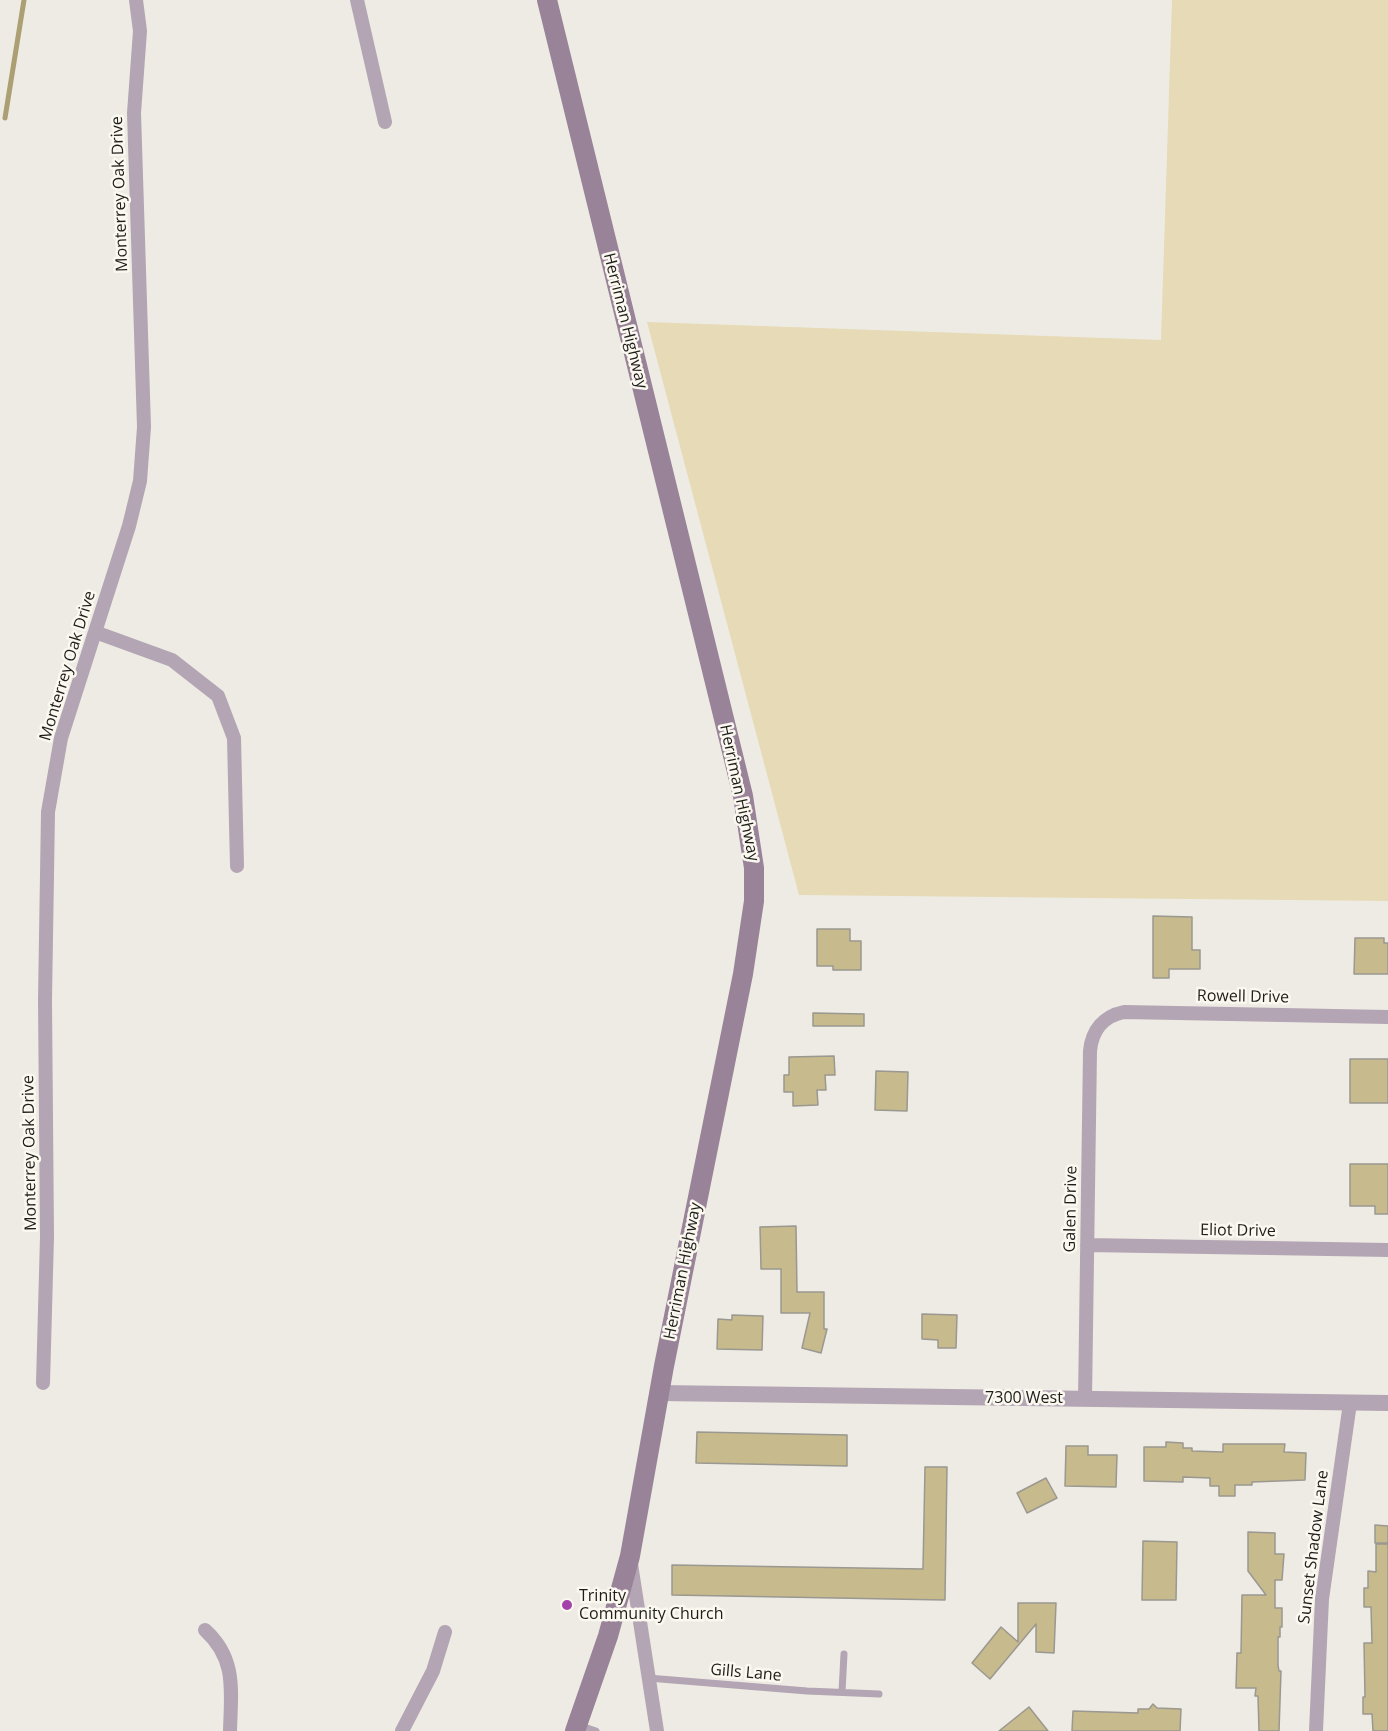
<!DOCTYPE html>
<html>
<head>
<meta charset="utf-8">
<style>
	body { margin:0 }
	canvas { display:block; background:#edebe3 }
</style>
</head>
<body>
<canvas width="1388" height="1731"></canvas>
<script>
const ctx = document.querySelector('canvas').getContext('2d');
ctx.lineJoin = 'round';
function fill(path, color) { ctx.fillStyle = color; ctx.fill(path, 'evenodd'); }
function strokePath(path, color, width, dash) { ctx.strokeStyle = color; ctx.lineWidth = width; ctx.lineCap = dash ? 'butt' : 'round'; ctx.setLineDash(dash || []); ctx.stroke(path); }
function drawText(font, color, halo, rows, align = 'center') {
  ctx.font = font + ' "Open Sans",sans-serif'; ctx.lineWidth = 5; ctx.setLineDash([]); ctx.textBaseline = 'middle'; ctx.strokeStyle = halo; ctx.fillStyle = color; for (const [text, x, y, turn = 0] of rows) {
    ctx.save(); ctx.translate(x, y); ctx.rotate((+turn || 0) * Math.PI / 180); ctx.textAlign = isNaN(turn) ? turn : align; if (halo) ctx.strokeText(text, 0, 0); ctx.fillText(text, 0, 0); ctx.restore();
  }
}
fill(new Path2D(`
	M1172,0h216v901l-589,-6 -152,-573 514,18z`), '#e6dbb6');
strokePath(new Path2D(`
	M5,118l19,-118`), '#ad9f74', 5);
const building = new Path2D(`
	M1153,916l39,1v33h8v19h-31v9h-16z
	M817,929h33v12h11v29h-28v-4h-16z
	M1355,938h29v5h4v31h-34z
	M813,1013l51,1v12h-51z
	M834,1056l1,19h-10l1,15h-9l1,15 -25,1v-14h-9v-17h5v-18z
	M1350,1059h38v44h-38z
	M876,1071l32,1 -1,39 -32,-1z
	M1350,1164h38v50h-13v-8h-25z
	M796,1226l1,66h27v37h3l-6,24 -19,-5 8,-35h-29v-44h-20l-1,-42z
	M922,1314l35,1 -1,33h-18v-8l-16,-1z
	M732,1315l31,1 -1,34 -45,-1 1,-30 14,1z
	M697,1432l150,3v31l-151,-3z
	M1166,1442l17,1v5h9v3l31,1v-8h62l-1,8 22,1 -1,27 -53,2v3h-17v11h-16v-10h-9v-8l-27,-1v5l-39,-1v-34h22z
	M1066,1446h22v9h29l-1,32 -51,-1z
	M925,1467h22l-2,133 -273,-5v-30l251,4z
	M1046,1478l11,20 -30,15 -10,-20z
	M1375,1525l13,1v17h-13z
	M1248,1532l27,1v21h9l-2,26h-7v28h7v19h-2v10h-2v28l1,6h2l-2,60h-20l-1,-35h-3l1,-8h-20l1,-35h4l1,-58h24l-18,-24z
	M1143,1541l34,1 -1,58h-34z
	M1376,1544h12v187h-15l-1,-17h-9v-17h2l-1,-54h8l-1,-36h-7v-19h4v-17l8,1z
	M1018,1603h38l-2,50 -18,-1v-28l-46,55 -18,-16 29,-36 17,15z
	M1153,1704l4,4 24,1 -1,22h-108l1,-20 65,2v-4h11z
	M1029,1707l19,24h-49z`);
fill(building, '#c7ba8d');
strokePath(building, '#9a9890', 1.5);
strokePath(new Path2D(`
	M648,1678l159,13 72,3
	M842,1692l2,-38
	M578,1725l18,6`), '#b4a5b4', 7);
strokePath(new Path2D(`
	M357,0l28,122
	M95,632l77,28 46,36 16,42 3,128
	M1087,1245l301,5
	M43,1383l4,-146 -2,-237 3,-188 13,-74 68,-212 11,-45 4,-54 -10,-314 6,-82 -4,-31
	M1085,1399l5,-348c2,-21 14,-35 34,-39l264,5
	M631,1564l26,167
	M205,1630c32,29 26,61 25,101
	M402,1731l31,-60 12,-39
	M1316,1731l6,-132 28,-196`), '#b4a5b4', 14);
strokePath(new Path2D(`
	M659,1393l729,10`), '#b4a5b4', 16);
strokePath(new Path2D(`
	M547,0l196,796 11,72v33l-11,73 -79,392 -34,190 -22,80 -33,95`), '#998399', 20);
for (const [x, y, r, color] of [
	[567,1605,6,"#a342a9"]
]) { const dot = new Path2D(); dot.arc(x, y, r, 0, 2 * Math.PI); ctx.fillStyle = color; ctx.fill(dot); strokePath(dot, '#fbf8f0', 2); }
drawText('16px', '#1e1d1a', '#fbf8f0', [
	["Monterrey Oak Drive",120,194,-92],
	["Herriman Highway",625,321,76],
	["Monterrey Oak Drive",68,666,-73],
	["Herriman Highway",739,793,78],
	["Rowell Drive",1243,997,1],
	["Monterrey Oak Drive",30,1153,-91],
	["Galen Drive",1071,1209,-89],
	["Eliot Drive",1238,1231,1],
	["Herriman Highway",683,1271,-79],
	["7300 West",1024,1398],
	["Sunset Shadow Lane",1314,1547,-83],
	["Gills Lane",746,1673,5]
]);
drawText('16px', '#1e1d1a', '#fbf8f0', [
	["Trinity",579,1596],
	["Community Church",579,1614]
], 'left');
</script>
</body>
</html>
